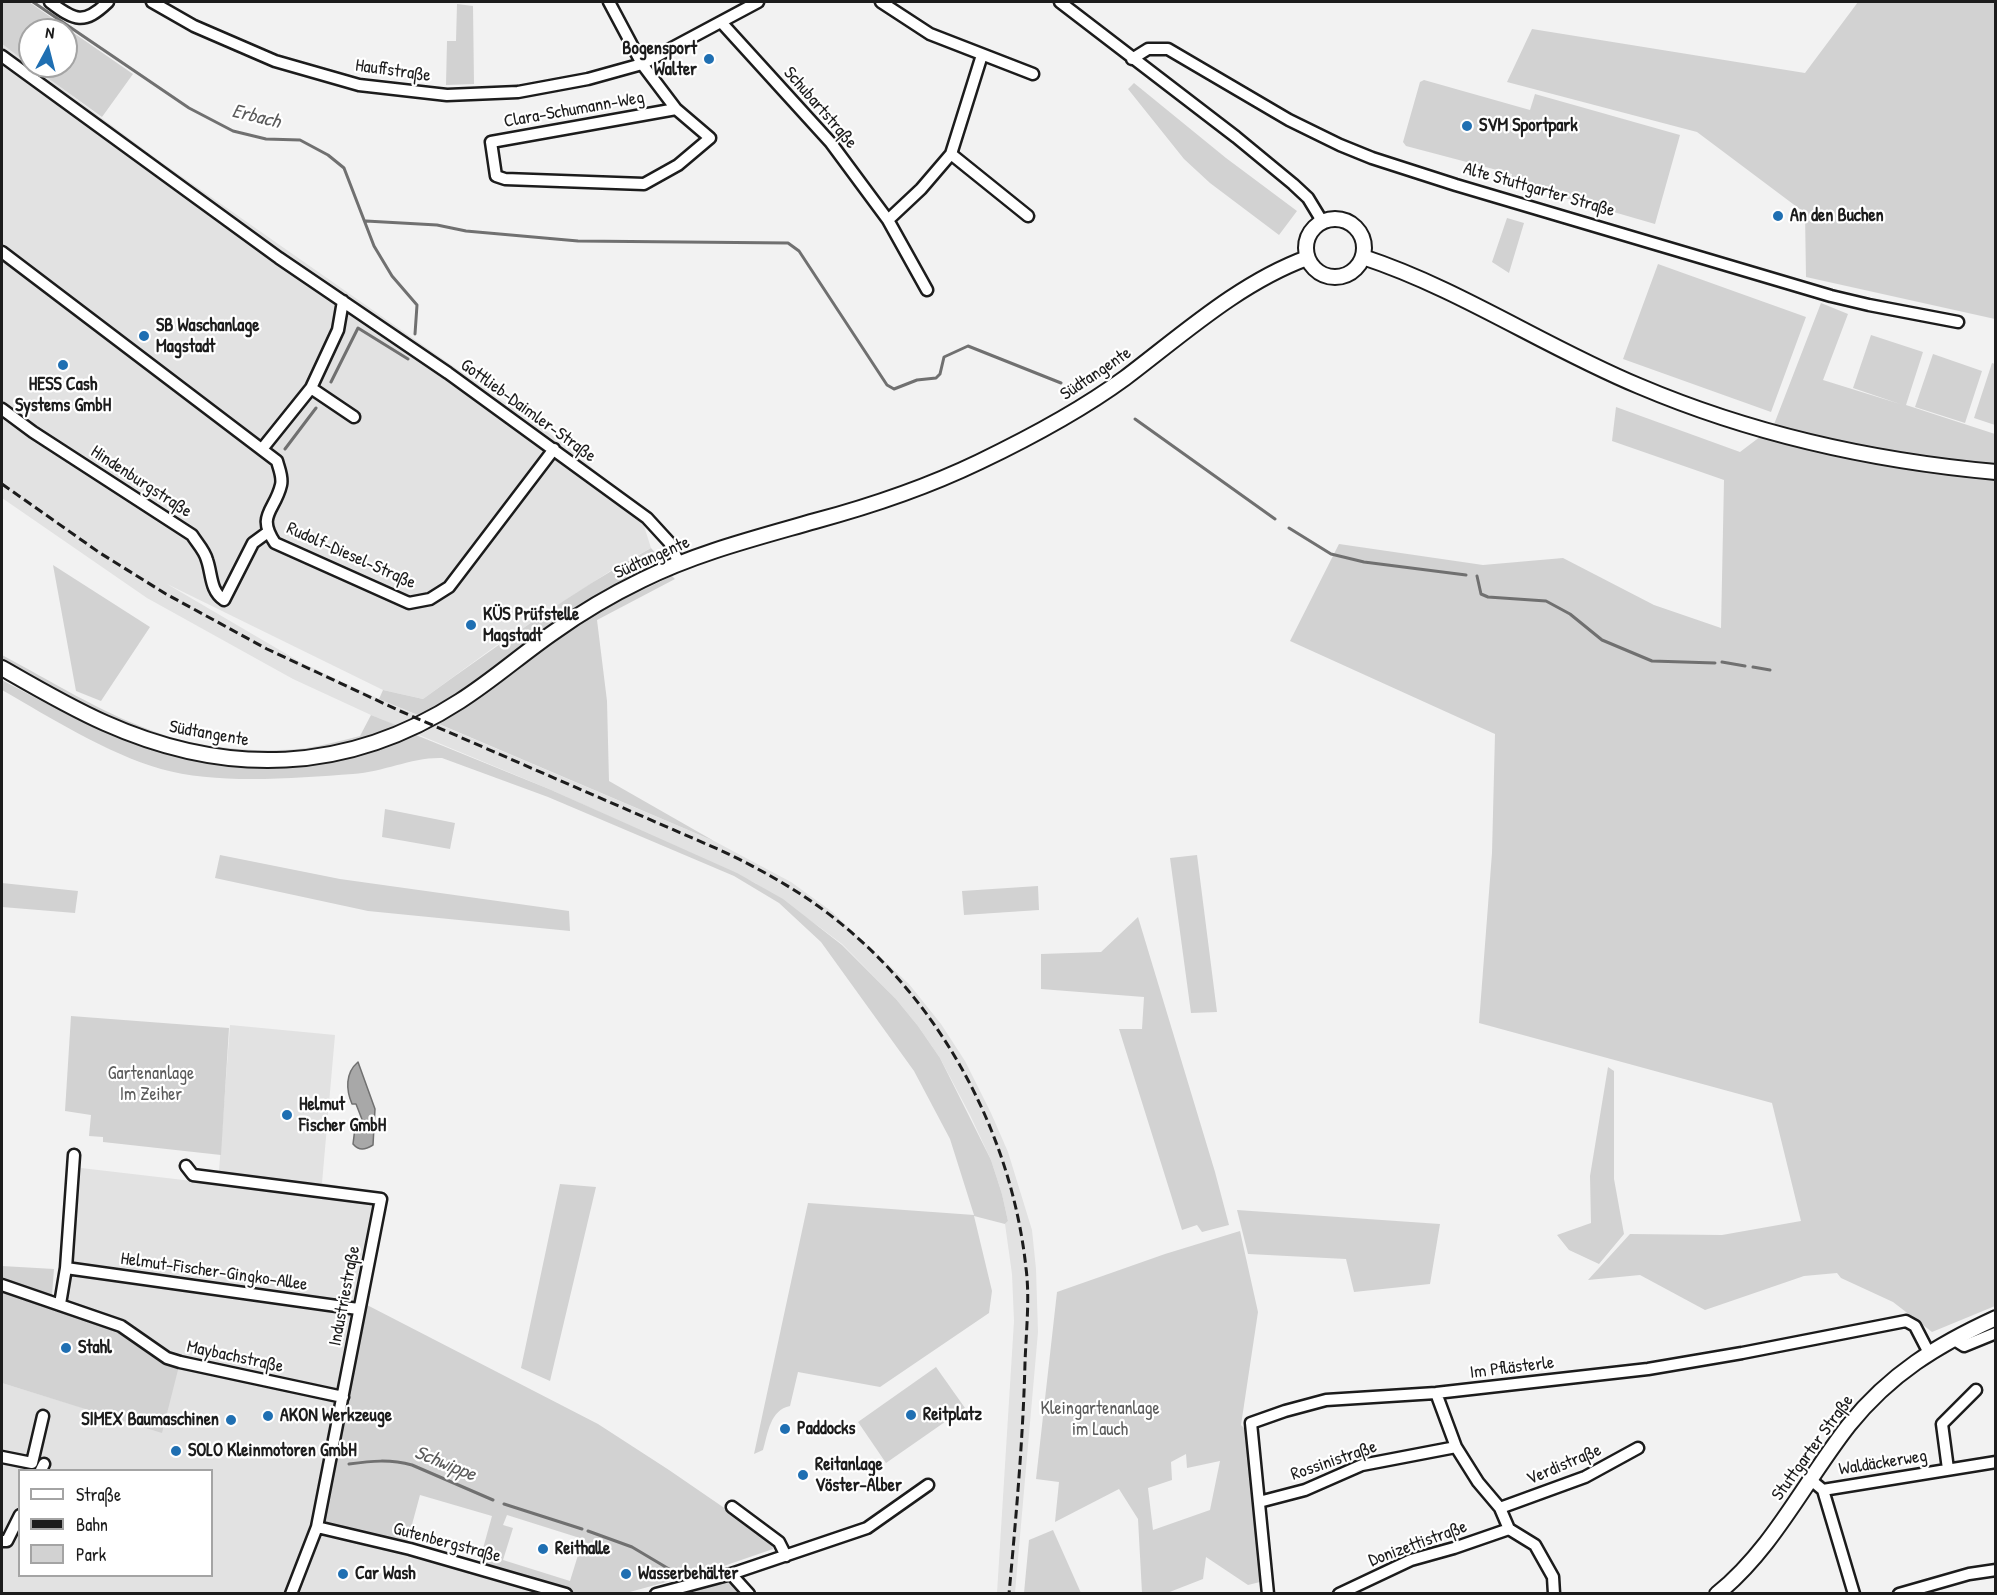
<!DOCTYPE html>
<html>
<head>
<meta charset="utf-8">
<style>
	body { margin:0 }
	#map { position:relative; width:1997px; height:1595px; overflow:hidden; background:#f2f2f2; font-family:"Patrick Hand",sans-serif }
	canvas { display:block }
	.frame { position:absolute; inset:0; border:3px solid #1c1c1c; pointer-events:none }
	.legend { position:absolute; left:18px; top:1469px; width:195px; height:108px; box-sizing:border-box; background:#fff; border:2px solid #a4a4a4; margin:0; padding:8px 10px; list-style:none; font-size:18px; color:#1c1c1c }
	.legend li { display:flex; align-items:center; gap:12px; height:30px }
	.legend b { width:30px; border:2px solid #a4a4a4 }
	.north { position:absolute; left:18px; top:18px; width:60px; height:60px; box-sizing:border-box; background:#fff; border:2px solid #a4a4a4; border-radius:50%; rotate:7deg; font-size:16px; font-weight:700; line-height:24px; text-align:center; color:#1c1c1c }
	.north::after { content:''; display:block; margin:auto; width:21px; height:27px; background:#1f6fb2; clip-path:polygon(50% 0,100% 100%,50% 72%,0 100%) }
</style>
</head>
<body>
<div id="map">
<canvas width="1997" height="1595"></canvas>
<div class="frame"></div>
<ul class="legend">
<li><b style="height:8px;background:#fff"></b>Straße</li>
<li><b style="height:8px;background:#1c1c1c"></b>Bahn</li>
<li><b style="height:16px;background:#d2d2d2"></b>Park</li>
</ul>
<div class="north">N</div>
</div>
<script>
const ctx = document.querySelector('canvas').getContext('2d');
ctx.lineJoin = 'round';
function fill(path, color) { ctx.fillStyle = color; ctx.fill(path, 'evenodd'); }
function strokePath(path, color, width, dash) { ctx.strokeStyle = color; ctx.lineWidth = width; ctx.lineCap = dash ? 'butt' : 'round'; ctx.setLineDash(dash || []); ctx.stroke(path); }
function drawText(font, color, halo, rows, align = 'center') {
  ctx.font = font + ' "Patrick Hand",sans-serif'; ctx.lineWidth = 4.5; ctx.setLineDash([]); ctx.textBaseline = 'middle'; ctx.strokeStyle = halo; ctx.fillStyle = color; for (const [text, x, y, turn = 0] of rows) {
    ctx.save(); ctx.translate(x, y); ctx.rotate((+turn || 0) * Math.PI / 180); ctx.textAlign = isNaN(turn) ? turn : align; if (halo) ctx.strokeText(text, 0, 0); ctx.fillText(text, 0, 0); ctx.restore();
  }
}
fill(new Path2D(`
	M2,44l159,118 409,286 69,62 12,38 -33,18 -121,79 -74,54 -40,-9 -216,-106 133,78 79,37 335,142 77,41 40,29 78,73 32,40 24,37 26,52 17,39 24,78 4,39 2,63 -23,261h-18l17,-272 -2,-47 -7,-50 3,-3 -6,-27 -11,-34 -21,-45 -30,-57 -22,-32 -22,-27 -54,-55 -24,-18 -63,-43 -206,-94 -178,-74 -78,-36 -146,-81 -145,-100v-239l5,-7 -5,-5z
	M230,1025l105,10 -13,148 63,11 -18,111 -47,225 252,63h-570v-210l160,49 -37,-109 -57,-23 13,-132 137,16zM20,1470h192v106h-192z`), '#e2e2e2');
fill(new Path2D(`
	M2,2h27l104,72 -31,43 -71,-51h35v-36h-36v35l-28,-21z
	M1858,2h137v317l-189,-42 -1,-64 -108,-81 -190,-50 25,-53 273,44z
	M457,4l16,2 1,78 -28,1 1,-44h9z
	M1424,80l106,30 5,-16 145,41 -25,89 -145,-42 2,-8 -106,-28 -3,-4 17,-60z
	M1134,83l92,75 71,53 -18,24 -69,-52 -26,-24 -56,-70z
	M1507,218l17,5 -15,50 -17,-11z
	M1658,264l148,53 -35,95 -148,-53z
	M1821,303l27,11 -25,66 77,24 -47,-16 18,-53 52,17 -17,53 89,29v872l-63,26 -39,-30 -52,-24 -4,-5 -33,3 -99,34 -65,-35 -52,5 42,-46 92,1 79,-14 -29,-118 -293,-80 13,-170 3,-119 -205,-93 49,-97 144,21 80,-7 91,47 67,23 3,-148 -112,-39 4,-34 124,45 33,-25z
	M1933,354l49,17 -17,52 -50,-16z
	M1992,363l3,1v61l-21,-7z
	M651,548l7,8 -10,12 -49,25 -174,125 -46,-19 4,-9 40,9c74,-53 148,-107 228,-151z
	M53,565l97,62 -49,74 -25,-10z
	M672,576l3,3 -78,41 10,81 2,80 105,60 -275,-117 124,-92 38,-22z
	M2,655c49,26 98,57 151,76 43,17 108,23 154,17 18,-3 36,-8 53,-12l11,-21 30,12 -52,18 -29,6 -72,4 -74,-12 -69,-24 -103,-55z
	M2,680c123,67 229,114 372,71 14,-4 29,-11 42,-16l133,54 188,84 46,26 59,46 54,54 22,27 22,32 51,102 11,34 6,27 -3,3 -31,-8 18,75 -3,22 -109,74 -82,-15 -8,34c-20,4 -22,27 -27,44l-9,4 54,-251 166,12 -24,-76 -36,-68 -93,-129 -42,-39 -45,-27 -186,-79 -106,-39c-30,-1 -58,14 -89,16 -57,4 -137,11 -192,-5 -55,-16 -110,-51 -159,-79z
	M385,809l70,14 -5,26 -68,-12z
	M220,855l120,24 229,32 1,20 -202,-20 -153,-33z
	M1197,855l20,157 -26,1 -21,-155z
	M2,883l76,8 -3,22 -73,-6z
	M1038,886l1,24 -75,5 -2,-24z
	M1138,917l77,255 14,53 -27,7 -5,-7 -15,5 -63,-201h23l2,-32 -103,-8v-35l60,-2z
	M71,1016l158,12 -8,127 -118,-13v-5l-14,-1 2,-21 -26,-4z
	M1608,1067l6,4v108l10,55 -25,30 -30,-14 -12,-15 34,-12 -1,-47z
	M560,1184l36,3 -46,194 -29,-13z
	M1237,1210l203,14 -10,60 -76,8 -8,-33 -98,-5z
	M1240,1231l18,81 -17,113 9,9 14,147 -16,4 -42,-28 -3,22 -36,14h-25l-4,-74 -19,-30 -64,33 4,-40 -23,-3 21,-187 108,-38zM1186,1454l1,14 33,-7 -10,49 -57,20 -5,-42 24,-8 -1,-18z
	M2,1266l52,3 -2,26 73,28 55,39 -18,71 -160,-50z
	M367,1305l231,119 71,46 102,70 2,9 -55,19 -92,25h-54l-252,-63zM420,1495l72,21 -13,47 -72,-20zM507,1515l76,24 -13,42 -67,-21 10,-32 -10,-3z
	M936,1367l29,41 -79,55 -28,-41z
	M1053,1530l28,63h-57l5,-53z
	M726,1578l14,15 -63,1z`), '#d2d2d2');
const water = new Path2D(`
	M358,1062l17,47 -2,36c-8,5 -14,6 -20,-1l2,-16 8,-6 -7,-18h-4c-6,-14 -7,-31 6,-42z`);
fill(water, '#a8a8a8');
strokePath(water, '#707070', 1.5);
strokePath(new Path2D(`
	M33,2l156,106 44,23 33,8 34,1 28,15 16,13 30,78 18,30 25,29 -2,29
	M366,221l71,4 29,6 112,10 210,2 11,8 88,134 7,4 23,-9 19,-2 4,-4 4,-17 24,-11 93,37
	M331,382l27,-54 50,31
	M1135,419l140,100
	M285,449l31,-41
	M1289,528l42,26 33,8 102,13
	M1477,576l4,18 7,3 58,4 24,13 32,26 50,21 63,2
	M1722,662l23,4
	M1753,667l17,3
	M349,1464c22,-3 41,-5 63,1l81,35
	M504,1504l78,25
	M588,1531l44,16 37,22`), '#707070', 3);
const minor = new Path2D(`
	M50,2c25,19 34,23 58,0
	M152,2l42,24 81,35 84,24 88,10 71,-3 70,-13 54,-15 116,-62
	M609,2l33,62 34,45 34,29 -32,27 -34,19 -139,-5 -9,-3 -5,-34 185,-33
	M881,2l49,32 103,40
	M1060,2l176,135 57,47 15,14 14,23
	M721,22l110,121 57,77 39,70
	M2,56l277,202 169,115 199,145 22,24 10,21
	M1132,59l16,-10h20l121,71 51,25 32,13 84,27 375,111 38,9 89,17
	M951,154l77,62
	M888,220l33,-31 30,-35 31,-99
	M2,252l275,209c2,8 6,16 4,24 -6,26 -25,30 -6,58l134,60 21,-4 19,-12 105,-138
	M311,388l43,29
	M2,409l31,23 159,103c5,8 13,16 15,25 5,14 3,31 17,40l29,-57 15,-11
	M262,449l49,-61 27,-58 5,-29
	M186,1166l7,9 188,24 -64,328 -26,67
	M66,1268l292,41
	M2,1285l119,41 46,32 13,4 163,35
	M60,1304l6,-36 8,-113
	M1953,1339l11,7 32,-13
	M1436,1393l20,54 22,35 22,26 9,21 26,16 18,32 1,17
	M2,1457l30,6 11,-47
	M1948,1469l-6,-45 34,-34
	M41,1470l3,-6
	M1811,1480l12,10 31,104
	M1823,1490l173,-28
	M1259,1502l46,-12 57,-25 94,-18
	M732,1507l47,35 7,14
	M1500,1508l85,-31 53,-29
	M317,1527l93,22 156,45
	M2,1541h5l13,-26
	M731,1574l18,20
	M656,1594l75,-20 136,-46 61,-43
	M1268,1594l-17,-171 34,-12 41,-11 110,-7 212,-24 94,-16 164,-32 9,5 14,27
	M1339,1594l72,-34 43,-12 55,-19
	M1899,1594l70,-20 27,-4`);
const major = new Path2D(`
	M1306 248a29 29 0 1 1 58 0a29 29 0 1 1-58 0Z
	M1363,257c97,32 182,90 276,129 113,48 234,75 357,86
	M2,668c33,19 67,39 103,55 121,54 242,51 355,-22 33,-21 62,-47 94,-69 28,-20 57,-37 88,-52 54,-27 114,-42 173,-59 56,-15 112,-34 164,-59 50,-24 101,-51 146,-84 57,-43 114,-95 182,-120
	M1717,1594c56,-45 88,-113 132,-169 41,-51 88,-80 147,-107`);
strokePath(minor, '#1c1c1c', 15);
strokePath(major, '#1c1c1c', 18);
strokePath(minor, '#fff', 10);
strokePath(major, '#fff', 14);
strokePath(new Path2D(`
	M2,484l98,69 66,41 101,55 133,62 320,139c34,16 67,34 98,56 116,83 193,221 208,362 4,31 0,64 -1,95 -2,77 -9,154 -16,231`), '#1c1c1c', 3, [9, 4.5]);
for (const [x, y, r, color] of [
	[709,59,6,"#1f6fb2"],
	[1467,126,6,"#1f6fb2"],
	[1778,216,6,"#1f6fb2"],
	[144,336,6,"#1f6fb2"],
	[63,365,6,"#1f6fb2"],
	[471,625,6,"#1f6fb2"],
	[287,1115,6,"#1f6fb2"],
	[66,1348,6,"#1f6fb2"],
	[911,1415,6,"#1f6fb2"],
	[268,1416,6,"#1f6fb2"],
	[231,1420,6,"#1f6fb2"],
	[785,1429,6,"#1f6fb2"],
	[176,1451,6,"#1f6fb2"],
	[803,1475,6,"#1f6fb2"],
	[543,1549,6,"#1f6fb2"],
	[343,1574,6,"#1f6fb2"],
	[626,1574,6,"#1f6fb2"]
]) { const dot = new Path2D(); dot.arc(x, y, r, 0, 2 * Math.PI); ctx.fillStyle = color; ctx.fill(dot); strokePath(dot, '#fff', 2); }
drawText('bold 18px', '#1c1c1c', '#fff', [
	["Bogensport",697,49,"right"],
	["Walter",697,70,"right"],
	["SVM Sportpark",1479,126],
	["An den Buchen",1790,216],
	["SB Waschanlage",156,326],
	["Magstadt",156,347],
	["HESS Cash",63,385,"center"],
	["Systems GmbH",63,406,"center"],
	["KÜS Prüfstelle",483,615],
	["Magstadt",483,636],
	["Helmut",299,1105],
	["Fischer GmbH",299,1126],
	["Stahl",78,1348],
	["Reitplatz",923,1415],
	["AKON Werkzeuge",280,1416],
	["SIMEX Baumaschinen",219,1420,"right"],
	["Paddocks",797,1429],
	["SOLO Kleinmotoren GmbH",188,1451],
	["Reitanlage",815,1465],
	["Vöster-Alber",815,1486],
	["Reithalle",555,1549],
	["Car Wash",355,1574],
	["Wasserbehälter",638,1574]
], 'left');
drawText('18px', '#1c1c1c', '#fff', [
	["Hauffstraße",393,71,8],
	["Schubartstraße",820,108,49],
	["Clara-Schumann-Weg",574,110,-10],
	["Alte Stuttgarter Straße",1539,190,16],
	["Südtangente",1096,374,-34],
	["Gottlieb-Daimler-Straße",528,411,36],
	["Hindenburgstraße",141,482,33],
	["Rudolf-Diesel-Straße",351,556,24],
	["Südtangente",652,558,-24],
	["Südtangente",209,734,10],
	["Helmut-Fischer-Gingko-Allee",214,1272,8],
	["Industriestraße",345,1296,-79],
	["Maybachstraße",235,1357,12],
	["Im Pflästerle",1512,1368,-7],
	["Stuttgarter Straße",1813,1448,-54],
	["Rossinistraße",1334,1461,-19],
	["Waldäckerweg",1883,1463,-9],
	["Verdistraße",1564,1465,-23],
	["Gutenbergstraße",447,1543,15],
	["Donizettistraße",1418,1544,-20]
]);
drawText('18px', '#5c5c5c', '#fff', [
	["Gartenanlage",151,1074],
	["Im Zeiher",151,1095],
	["Kleingartenanlage",1100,1409],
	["im Lauch",1100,1430]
]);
drawText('italic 20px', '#5b5b5b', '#fff', [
	["Erbach",256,117,14],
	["Schwippe",445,1464,22]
]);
</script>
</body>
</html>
